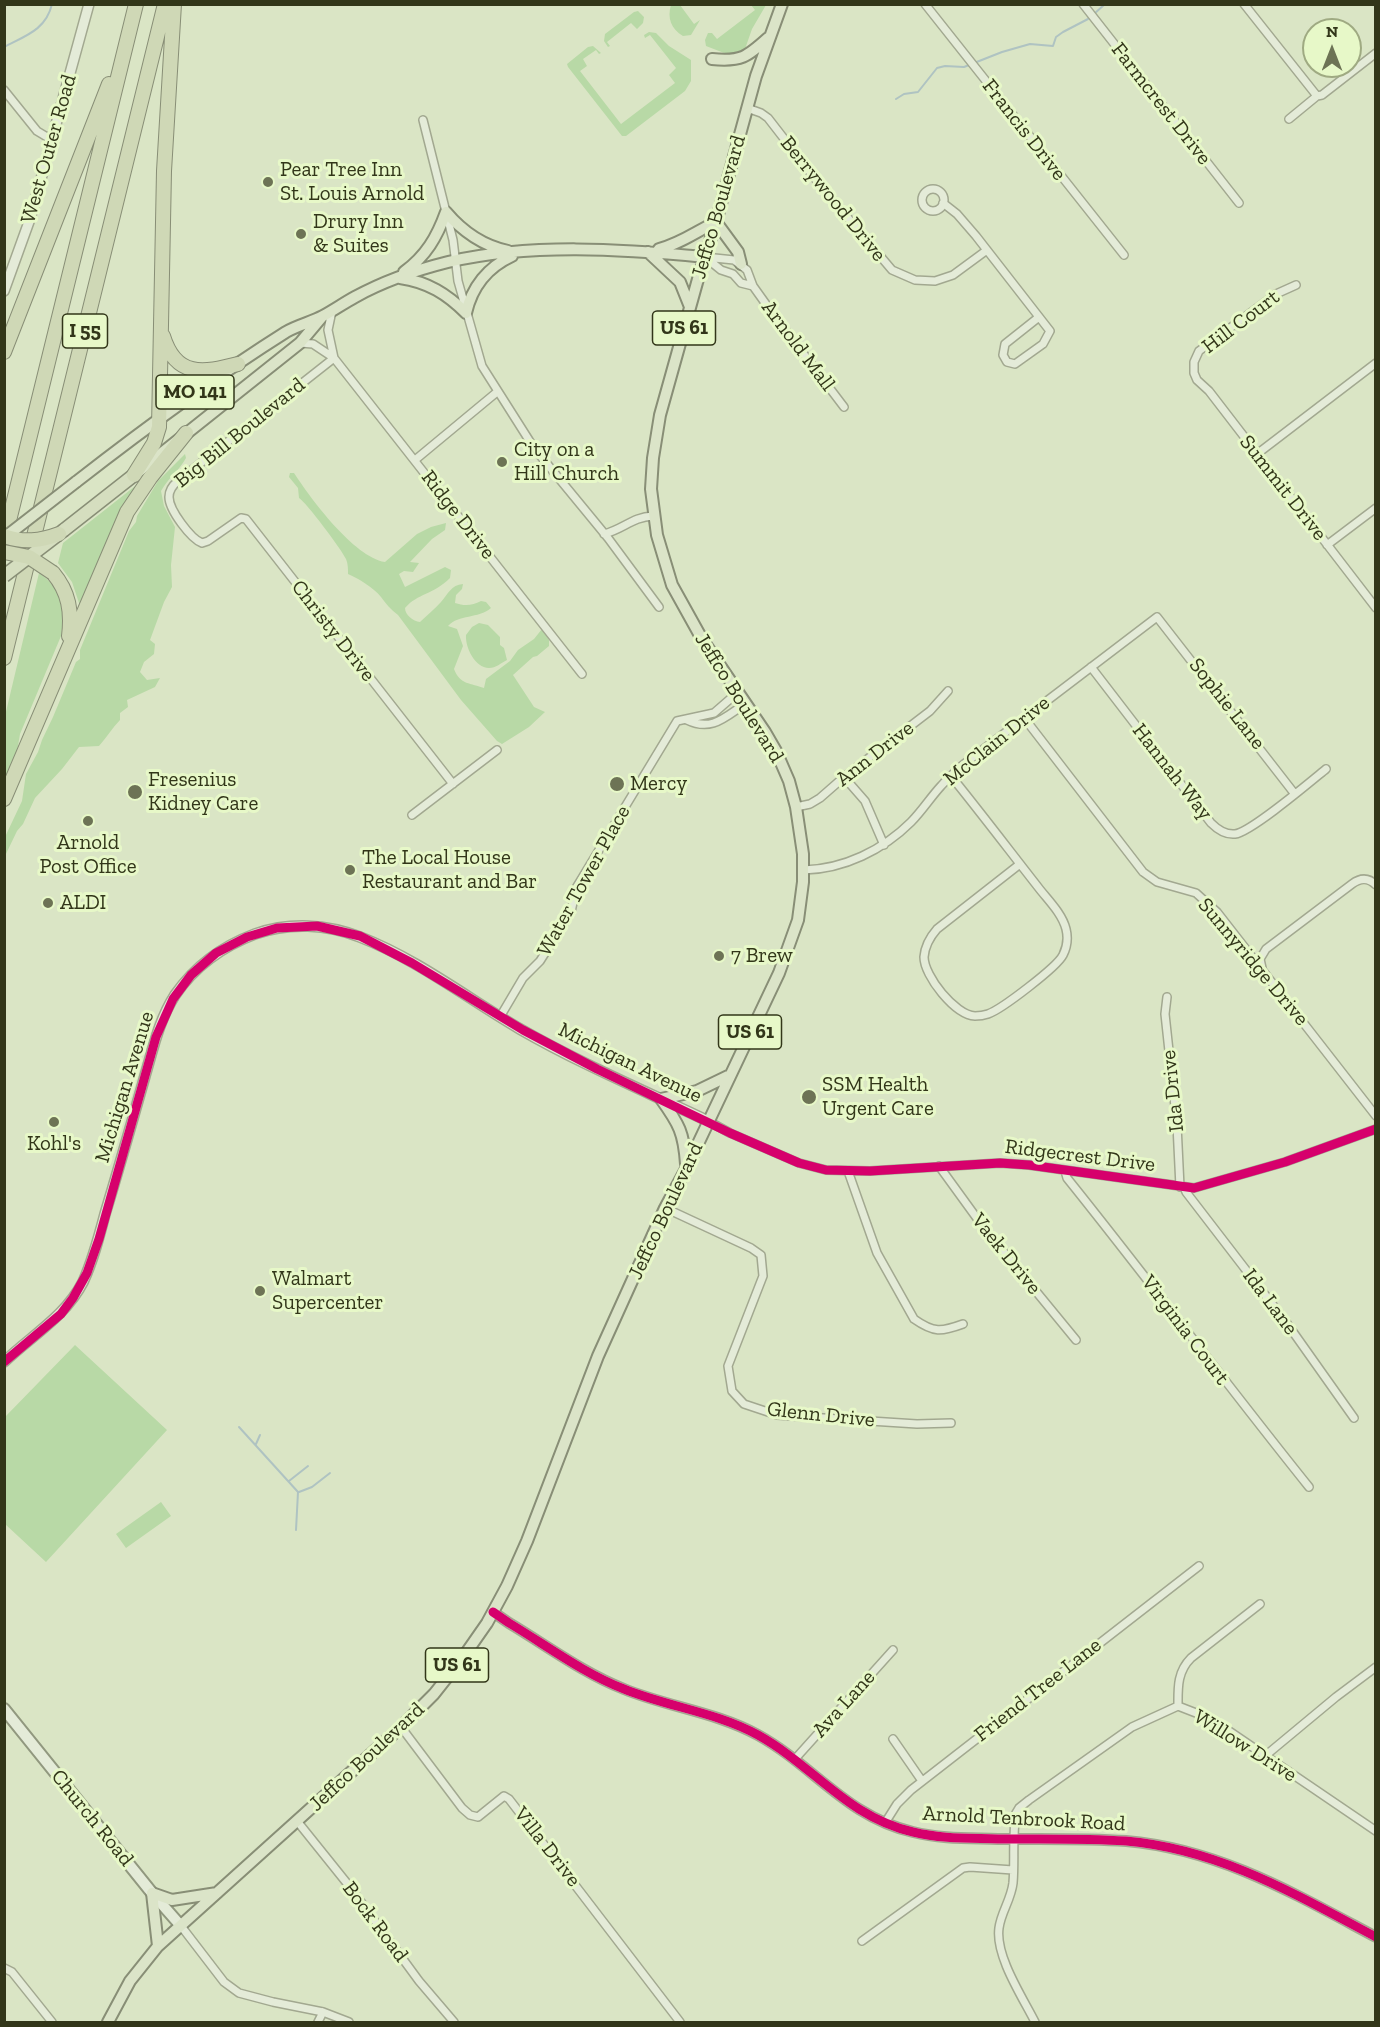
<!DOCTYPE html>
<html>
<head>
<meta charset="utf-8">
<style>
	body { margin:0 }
	#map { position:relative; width:1380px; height:2027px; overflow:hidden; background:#dae5c5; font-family:"Zilla Slab",serif }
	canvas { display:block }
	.frame { position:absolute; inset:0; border:6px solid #323619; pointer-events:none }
	.north { position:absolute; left:1302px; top:18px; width:60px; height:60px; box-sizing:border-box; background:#e7f8c8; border:2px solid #9faa82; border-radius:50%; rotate:0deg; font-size:16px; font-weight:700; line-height:24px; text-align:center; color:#323619 }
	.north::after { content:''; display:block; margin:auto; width:21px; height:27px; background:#6d7355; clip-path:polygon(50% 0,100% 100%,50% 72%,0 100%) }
</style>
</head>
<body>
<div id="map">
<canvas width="1380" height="2027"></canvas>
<div class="frame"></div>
<div class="north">N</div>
</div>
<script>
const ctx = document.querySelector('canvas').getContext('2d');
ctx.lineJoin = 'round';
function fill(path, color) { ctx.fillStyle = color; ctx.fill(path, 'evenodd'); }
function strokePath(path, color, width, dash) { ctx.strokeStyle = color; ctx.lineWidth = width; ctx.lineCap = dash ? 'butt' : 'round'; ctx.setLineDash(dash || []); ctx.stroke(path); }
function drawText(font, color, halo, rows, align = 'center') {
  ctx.font = font + ' "Zilla Slab",serif'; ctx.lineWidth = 6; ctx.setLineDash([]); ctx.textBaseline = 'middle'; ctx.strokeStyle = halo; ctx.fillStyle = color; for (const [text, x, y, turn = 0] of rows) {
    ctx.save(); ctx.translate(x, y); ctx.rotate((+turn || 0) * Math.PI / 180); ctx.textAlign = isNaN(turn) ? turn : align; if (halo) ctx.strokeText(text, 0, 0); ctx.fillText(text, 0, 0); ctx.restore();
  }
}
fill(new Path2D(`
	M671,5h9l14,19 6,-4 -9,15 -8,1c-12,-7 -16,-18 -12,-31z
	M751,5h15l-14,24 -7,20 -13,7 -26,-10 -1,-6 3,-7h4l5,6 38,-29z
	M638,11l6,6 -1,6 -6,6 -6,-6 -24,19 3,4 -2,1 -4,-6 1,-7 29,-22z
	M649,32l7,1 13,13 22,14v21l-6,10 -59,45h-4l-54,-69 -1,-3 21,-17 5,-1 8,7 -2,1 -3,-4 -13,9 4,7 -7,5 41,53 54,-41 -6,-8 7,-7 -26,-33 -5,3 -1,-3z
	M185,454l1,4c-7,13 -18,20 -25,33l3,15 11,21 -4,38 1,22 -8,15 -14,38 5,4 -1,10 -10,8 -4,10 7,8 13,-2 -5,9 -28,13 1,7 -8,6v7c-8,8 -13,17 -21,26l-20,1 -17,22 -27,29 -12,26 -6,7 -12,25v-19l17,-36 4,-27 12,-22 4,-12 11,-23 23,-55 4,-3v-9l49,-119 7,-9 1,-6 21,-35z
	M290,473h4c17,26 60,84 91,89l32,-28 14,-7 15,-4 -1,7 -13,9 -22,23 9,1 -6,9 -9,-1 -5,3 6,13 40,-20 6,3 -1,8c-17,17 -32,15 -45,30 0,7 8,13 15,14 7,-7 15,-13 21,-20 7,-8 10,-17 22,-18l-1,5 -6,6 -1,8c9,3 17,3 26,-2l5,1 5,6c-13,11 -32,6 -43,18l9,3 6,17 -9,23c6,16 17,14 30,19l2,-9 24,-18 8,-11 16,-11 8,-10 7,11v6l-12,10 -4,1 -20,18 21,32 11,5 -16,15 -27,17 -5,-3 -36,-41 -63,-85c-7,-5 -12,-11 -17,-18 -8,-10 -22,-18 -33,-23 0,-6 0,-10 -2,-15 -4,-9 -40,-57 -47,-61l-1,-10 -9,-11z
	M139,483l-59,123 -8,-24 -14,-19 5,-20z
	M39,573c23,15 27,37 22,63l-41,98 -4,24 -11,26v-68z
	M479,623l9,2 12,12v8l4,3 3,12c-6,3 -11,8 -18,8 -14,0 -24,-21 -23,-33l6,-8z
	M75,1345l92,85 -121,132 -41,-38v-107z
	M161,1502l10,14 -45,32 -10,-14z`), '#b8d9a6');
strokePath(new Path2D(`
	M1094,14l11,-10
	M4,47c21,-11 42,-17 48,-43
	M896,99l8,-5 14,-2 19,-24 8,-2 19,1 38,-15 28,-8 23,2 3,-9 7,-5 25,-13
	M239,1427l59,65 -2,38
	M256,1444l4,-9
	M289,1481l19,-15
	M299,1492l13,-5 18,-14`), '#afc3c2', 2);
const minor = new Path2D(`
	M925,4l199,251
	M1083,4l156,199
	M1244,4l73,92 5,-1 54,-42
	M4,90l33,41 15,9
	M747,108l14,5 7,5 52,67 72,85 23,10 20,1 18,-6 34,-25
	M1289,119l28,-23
	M423,120l30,120 5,41 24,85 52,82 74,90 51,69
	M922 200a11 11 0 1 1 22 0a11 11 0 1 1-22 0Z
	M943,203l14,11 19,22 74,95 -7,13 -28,20 -8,-2 -4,-7 2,-11 34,-27
	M705,257l29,3 13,10 6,16 15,21 76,100
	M705,257l16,13 12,4 8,9 12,3
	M1296,285l-20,9 -77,57 -5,11v11l3,7 12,11 167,217
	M332,311l-4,19 6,28
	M300,343l13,1 21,14 248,316
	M334,358l-156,123c-5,4 -9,9 -9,16 0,13 22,42 33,46l6,-2 33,-23 5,1 207,265
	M1257,454l119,-91
	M415,460l82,-68
	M604,534c20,-5 28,-17 49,-18
	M1327,545l49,-37
	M1091,667l120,156c7,7 14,12 24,11 16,-2 75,-52 91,-65
	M1025,719l118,153 14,10 39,11 21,19 159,204
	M687,720c25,12 38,-3 58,-16
	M951,776c30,37 58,74 87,111 9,12 24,26 28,42 2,8 1,18 -3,26 -6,12 -61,54 -75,59 -3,1 -10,2 -13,2 -20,-1 -51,-40 -51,-59 1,-12 6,-20 13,-28l83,-65
	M844,777l21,24 19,44
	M796,807l14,-3 10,-6 24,-21 86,-66 18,-20
	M412,815l85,-65
	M804,870c40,-1 79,-20 107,-48 11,-11 19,-24 30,-36 7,-8 15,-15 23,-22l193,-147 137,176
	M1262,968l-2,-9 6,-10 86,-65c8,-6 16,-7 24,1
	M1167,997l-2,17 12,111 3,62
	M500,1017l23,-39 17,-17 31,-49 5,-24 101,-167 37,-8 23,-20
	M708,1121l22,12 69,30 27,7 44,1 130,-8 29,2 165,23 91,-26 91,-33
	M939,1166l45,62 92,112
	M848,1171l29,82 37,66c20,14 27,13 49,5
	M1065,1171l2,7c82,102 160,207 242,309
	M1184,1187l2,5 100,130 68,96
	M665,1208l86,40 10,7 2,21 -35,90 4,25 12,13 33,11 140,9 34,-1
	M1178,1706c0,-18 -1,-34 13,-48l69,-54
	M401,1727l61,81 8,7 8,2 26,-21 5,3 171,223
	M893,1739l29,42
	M1265,1756l71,-59 40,-30
	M795,1759l98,-109
	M297,1821l53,66 69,94 35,41
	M885,1823l12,-19 14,-14 288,-224
	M181,1926l43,56 15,11 34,9 50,10 26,10
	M862,1941l101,-73 7,-1 43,3
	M4,1968l8,4 40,50
	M318,2022l5,-10
	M1035,2022c-12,-24 -40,-66 -36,-94 2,-16 12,-28 14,-45 2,-23 -1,-46 3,-70l3,-5 10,-8 103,-73 46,-21 18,7 30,16 150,102`);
const tertiary = new Path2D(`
	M4,291l26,-72 59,-215
	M4,1362c28,-27 61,-45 79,-80 10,-22 16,-45 22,-68 14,-46 27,-92 40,-138 8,-27 14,-56 30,-81 20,-29 48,-49 80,-61 34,-12 72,-10 105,3 57,22 107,61 160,92 61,35 125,62 188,92
	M493,1612l16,11c37,22 74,50 115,66 44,18 92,23 134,46 56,31 89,82 155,97 28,7 56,6 85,7 42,0 85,-1 128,2 93,8 169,53 250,96`);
const secondary = new Path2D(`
	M4,1709l148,184 29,33`);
const primary = new Path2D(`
	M712,59c29,3 35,-2 56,-21
	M659,249c21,-5 38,-18 57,-27l22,30 3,12
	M648,252l32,30 10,25
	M404,272c22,-16 33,-35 42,-60 16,19 38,34 62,39
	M400,278c28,4 47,16 66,35
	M466,313c6,-26 22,-46 46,-57
	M138,472l162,-129 21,-25
	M76,482c68,-53 137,-104 210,-150 12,-7 26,-10 37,-16 11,-6 21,-13 32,-19 29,-16 61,-27 93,-35 83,-19 173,-13 257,-5
	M686,1164c-2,-31 -7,-40 -25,-65l36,-8 31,-15
	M152,1893l20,7 45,-7
	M152,1893l6,53
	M108,2022l22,-41 28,-35 243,-219 33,-33 30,-38 23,-33 20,-37 20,-45 71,-185 67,-148 22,-41 92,-194 19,-53 5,-38v-28l-7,-47 -7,-26 -13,-30 -11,-19 -63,-93 -30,-54 -15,-50 -6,-46 2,-31 7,-43 38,-136 18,-57 40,-146 26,-72`);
const trunk = new Path2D(`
	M64,530l70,-55`);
const motorway = new Path2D(`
	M163,336c13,42 40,37 75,28
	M4,352l105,-268
	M134,475l20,-32 5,-16 5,-256 10,-167
	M4,541l132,-537
	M53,573c16,19 19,39 16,63
	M4,658l161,-654
	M4,799l123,-287 23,-34 36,-45`);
strokePath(minor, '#a2a890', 10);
strokePath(tertiary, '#a2a890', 12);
strokePath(secondary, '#91987f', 14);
strokePath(primary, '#888e76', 14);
strokePath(trunk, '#888e76', 15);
strokePath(motorway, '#888e76', 16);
strokePath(minor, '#e4ebd8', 7);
strokePath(tertiary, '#e4ebd8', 9);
strokePath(secondary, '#e4ebd8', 10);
strokePath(primary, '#dbe4c8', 10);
strokePath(trunk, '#d5debf', 12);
strokePath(motorway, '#cfd8b6', 14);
const primaryBridge = new Path2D(`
	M4,538l72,-56`);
const trunkBridge = new Path2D(`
	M4,576l60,-46`);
const motorwayBridge = new Path2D(`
	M4,536c20,7 36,5 55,-2
	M4,552l25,5 24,16`);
strokePath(primaryBridge, '#888e76', 14, []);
strokePath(trunkBridge, '#888e76', 15, []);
strokePath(motorwayBridge, '#888e76', 16, []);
strokePath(primaryBridge, '#dbe4c8', 10);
strokePath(trunkBridge, '#d5debf', 12);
strokePath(motorwayBridge, '#cfd8b6', 14);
strokePath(new Path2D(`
	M4,1362l57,-48 12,-16 14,-25 12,-34 57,-202 17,-38 18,-24 25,-22 31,-16 30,-9 40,-2 43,10 52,27 111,67 74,39 133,64 69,30 27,7 44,1 130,-8 29,2 165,23 91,-26 91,-33
	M493,1612l16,11c37,22 74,50 115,66 44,18 92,23 134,46 56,31 89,82 155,97 28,7 56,6 85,7 42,0 85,-1 128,2 93,8 169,53 250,96`), '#d6006c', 9);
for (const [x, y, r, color] of [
	[268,182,6,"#6d7355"],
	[301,234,6,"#6d7355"],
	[502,462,6,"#6d7355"],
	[617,784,8,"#6d7355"],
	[135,792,8,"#6d7355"],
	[88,821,6,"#6d7355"],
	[350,870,6,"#6d7355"],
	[48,903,6,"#6d7355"],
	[719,956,6,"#6d7355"],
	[809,1097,8,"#6d7355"],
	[54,1122,6,"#6d7355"],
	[260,1291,6,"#6d7355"]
]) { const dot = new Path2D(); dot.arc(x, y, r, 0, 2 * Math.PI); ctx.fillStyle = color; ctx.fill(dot); strokePath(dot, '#e7f8c8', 2); }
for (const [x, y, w] of [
	[684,328,63],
	[85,331,45],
	[195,392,78],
	[750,1032,63],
	[457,1665,63]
]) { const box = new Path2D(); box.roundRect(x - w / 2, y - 17, w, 34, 4.5); ctx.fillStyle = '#e7f8c8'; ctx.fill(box); strokePath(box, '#323619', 1.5); }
drawText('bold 20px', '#323619', null, [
	["US 61",684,328],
	["I 55",85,331],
	["MO 141",195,392],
	["US 61",750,1032],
	["US 61",457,1665]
]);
drawText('21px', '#323619', '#e7f8c8', [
	["Farmcrest Drive",1161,104,52],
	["Francis Drive",1024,130,52],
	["West Outer Road",49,149,-74],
	["Berrywood Drive",833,199,51],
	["Jeffco Boulevard",719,207,-74],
	["Hill Court",1241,322,-37],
	["Arnold Mall",798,346,53],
	["Big Bill Boulevard",240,433,-39],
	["Summit Drive",1283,488,52],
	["Ridge Drive",458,515,52],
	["Christy Drive",333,631,52],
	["Jeffco Boulevard",739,698,58],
	["Sophie Lane",1227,704,52],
	["McClain Drive",997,741,-39],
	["Ann Drive",875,754,-38],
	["Hannah Way",1172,772,52],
	["Water Tower Place",584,881,-61],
	["Sunnyridge Drive",1253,962,50],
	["Michigan Avenue",630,1063,26],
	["Michigan Avenue",125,1087,-73],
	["Ida Drive",1173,1091,-96],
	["Ridgecrest Drive",1080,1156,7],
	["Jeffco Boulevard",666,1211,-65],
	["Vaek Drive",1006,1254,51],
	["Ida Lane",1270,1302,53],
	["Virginia Court",1185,1330,53],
	["Glenn Drive",821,1415,6],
	["Friend Tree Lane",1038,1690,-38],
	["Ava Lane",844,1704,-48],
	["Willow Drive",1245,1746,32],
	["Jeffco Boulevard",367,1757,-43],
	["Church Road",92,1818,51],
	["Arnold Tenbrook Road",1024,1819,3],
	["Villa Drive",547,1847,52],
	["Bock Road",375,1922,53]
]);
drawText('21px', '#323619', '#e7f8c8', [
	["Pear Tree Inn",280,170],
	["St. Louis Arnold",280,194],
	["Drury Inn",313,222],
	["& Suites",313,246],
	["City on a",514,450],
	["Hill Church",514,474],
	["Fresenius",148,780],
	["Kidney Care",148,804],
	["Mercy",630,784],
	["Arnold",88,843,"center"],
	["Post Office",88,867,"center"],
	["The Local House",362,858],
	["Restaurant and Bar",362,882],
	["ALDI",60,903],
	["7 Brew",731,956],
	["SSM Health",822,1085],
	["Urgent Care",822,1109],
	["Kohl's",54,1144,"center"],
	["Walmart",272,1279],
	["Supercenter",272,1303]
], 'left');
</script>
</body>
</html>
